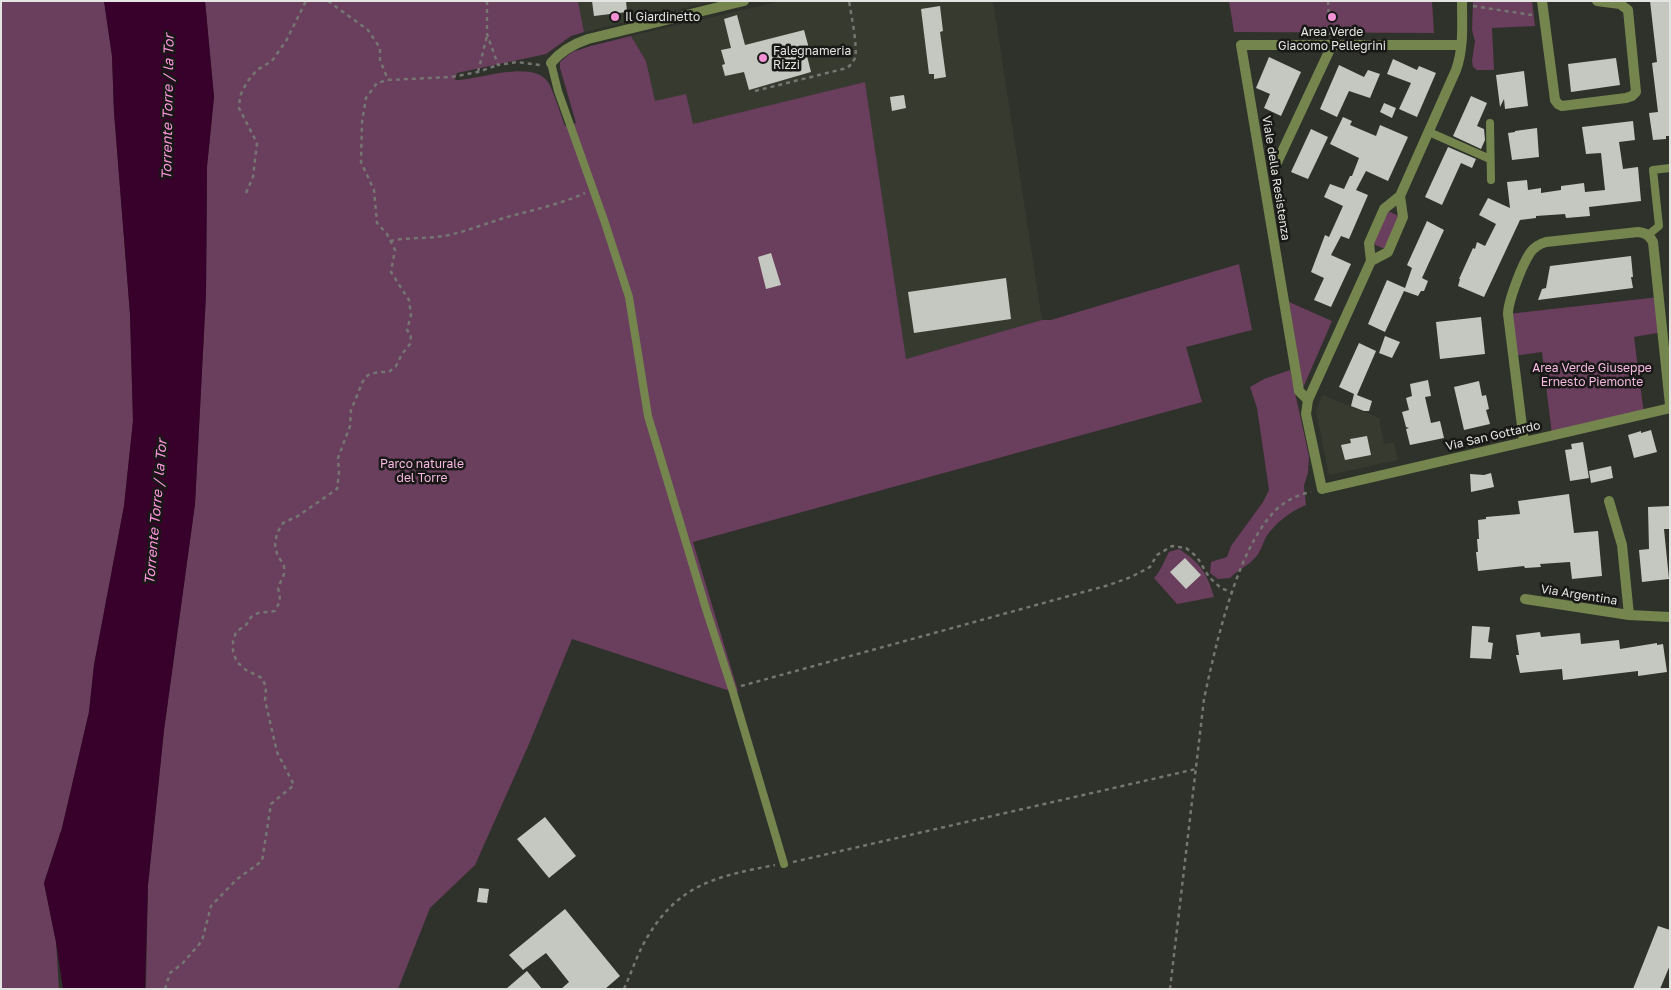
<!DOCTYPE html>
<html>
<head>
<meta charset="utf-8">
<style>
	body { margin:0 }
	#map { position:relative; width:1671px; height:990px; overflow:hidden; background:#2f312b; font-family:"Golos Text",sans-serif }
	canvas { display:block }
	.frame { position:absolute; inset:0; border:2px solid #e4e5e2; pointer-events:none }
</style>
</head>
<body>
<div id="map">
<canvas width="1671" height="990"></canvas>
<div class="frame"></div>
</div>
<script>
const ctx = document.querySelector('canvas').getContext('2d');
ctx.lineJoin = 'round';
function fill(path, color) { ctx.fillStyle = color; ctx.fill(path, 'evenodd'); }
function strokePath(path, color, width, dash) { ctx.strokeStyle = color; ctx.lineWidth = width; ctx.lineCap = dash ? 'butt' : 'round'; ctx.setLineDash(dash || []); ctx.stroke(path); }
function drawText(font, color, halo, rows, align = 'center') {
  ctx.font = font + ' "Golos Text",sans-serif'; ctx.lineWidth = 5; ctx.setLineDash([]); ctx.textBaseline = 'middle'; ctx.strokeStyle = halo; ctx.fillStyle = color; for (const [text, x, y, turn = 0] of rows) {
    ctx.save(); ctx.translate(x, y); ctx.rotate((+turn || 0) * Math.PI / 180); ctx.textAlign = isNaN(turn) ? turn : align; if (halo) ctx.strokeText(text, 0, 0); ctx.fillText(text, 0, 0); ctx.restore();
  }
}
fill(new Path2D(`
	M578,1h137l-131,31z
	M781,1h212l49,319 -136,39 -41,-277 -172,43 -38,-24 -9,-40 -15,-25z
	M1323,395l56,23 5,26 10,-2 4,18 -69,15 -13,-64z`), '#373b2f');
fill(new Path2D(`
	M1,1h103l8,55 2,56 16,202 3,107 -9,85 -30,159 -5,47 -27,116 -18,55 12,59 3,47h-58z
	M205,1h373l6,31 -13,4 -25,18 -89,19 -2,7c24,0 77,-21 93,2 5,8 13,33 17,44l11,-3 -16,-55v-6l12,-10 19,-6 40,-10 15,25 9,40 31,-7 7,30 172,-42 41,277 136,-39h9l188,-56 13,66 -66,17 16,55 -509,140 45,149 -5,1 -161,-53 -43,105 -54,121 -45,43 -32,81h-252l2,-104 16,-155 31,-226 11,-210 1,-128 7,-69z
	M1229,1h203l2,32 -200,-1z
	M1473,1h59l3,25 -43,2 2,42h-17l-4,-3 -1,-6 3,-20 -3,-11z
	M1388,211l11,5 -14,33 -12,-5z
	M1659,297l4,35 -29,5 10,77 -92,21 -10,-83 -29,4 -5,-42z
	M1289,302l43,19 -29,67z
	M1290,370l19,86 -1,16 -4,14 2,19c-15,6 -31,18 -40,32 -3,6 -6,16 -11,21 -7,8 -18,12 -25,20l-12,1 -8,-6 1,-11 16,-5 4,-11 32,-44 6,-12 -12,-82 -7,-21 14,-8z
	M1179,549c21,13 29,26 35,48l-37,7 -23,-26c7,-7 10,-17 15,-26z`), '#6a3e5d');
fill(new Path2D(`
	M104,1h101l9,96 -7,70 -1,127 -11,210 -31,226 -16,155 -3,104h-82l-7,-47 -12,-59 18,-55 27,-116 5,-47 30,-159 9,-85 -3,-107 -16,-202 -2,-56z`), '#38012b');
fill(new Path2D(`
	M592,1h34l1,11 -33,4z
	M1650,1h20v135h-4v3l-13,1 -4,-27 9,-1 -6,-49 5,-1z
	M940,6l3,25 -3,1 6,45 -12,2v-5h-5l-8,-65z
	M737,15l8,30 59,-15 6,22h-4l5,20 -62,18 -5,-18 -19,4 -3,-11 3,-1 -4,-14 10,-2 -7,-29z
	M1269,57l32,15 -20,44 -17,-8 6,-14 -14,-6z
	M1616,58l4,27 -49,7 -3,-28z
	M1393,59l24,11 2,-4 17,7 -19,44 -18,-8 12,-26 -24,-9z
	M1339,65l25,12 4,-7 12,4 -10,24 -21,-7 -12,26 -17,-8z
	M1524,71l4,35 -23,3 -1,-10 -4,8 -4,-32z
	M904,95l2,13 -14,3 -2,-14z
	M1471,96l16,7 -10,23 7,3 1,11 -4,9 -28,-13z
	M1384,103l12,5 -4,10 -12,-6z
	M1343,117l9,4 -2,4 26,11 4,-11 28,12 -20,44 -22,-10 -10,19 12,5 -19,44 -8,-3 -10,19 20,9 -20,43 -17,-7 10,-22 -13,-6 14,-37 4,2 14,-31 -19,-9 6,-13 14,5 6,-13h2l7,-18 -29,-14z
	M1633,121l2,19 -16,2 4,27 15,-2 3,34 -52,6 1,9 -24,2 -1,-4 -29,2v2l-16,2 -36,77 -26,-11 2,-7h-1l14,-31 2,1 2,-7 8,4 11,-22 -17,-9 9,-17 22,10 -3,-26 20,-2 1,10 13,-2v5l20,-3v-4l23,-3 1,9 20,-2 -4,-37 -15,1 -4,-27z
	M1537,128l2,29 -27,3 -4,-27 7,-1v-1z
	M1311,129l17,8 -20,42 -17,-7z
	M1448,147l28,12 -4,9 -11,-5 -19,42 -17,-8z
	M1427,221l17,9 -22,48 6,3 -4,10h-3l-3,5 -14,-5 -19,41 -17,-8 19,-44 18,8 7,-20 -5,-3z
	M771,253l10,32 -15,4 -8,-32z
	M1631,256l2,21h-2l2,11 -95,12 4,-11 4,-1 4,-22z
	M1006,278l5,41 -97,14 -6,-41z
	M1481,317l4,37 -45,5 -4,-37z
	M1385,336l15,6 -8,16 -13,-5z
	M1359,343l17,8 -19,44 15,6 -3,10h-5l-13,-5 3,-12 -15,-7z
	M1428,380l3,16 -6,1 6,26 9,-2 4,17 -34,7 -4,-16 3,-1 -3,-1 -4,-15 7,-2 -3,-12 6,-2 -2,-12z
	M1479,381l3,15 4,-1 3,14 -3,1 4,14 -26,6 -10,-43z
	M1651,430l6,22 -23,6 -6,-23 13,-4v2z
	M1367,436l4,19 -26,5 -4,-15 10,-2 -1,-4z
	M1583,442l6,36 -19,3 -5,-31 7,-1 -1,-5z
	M1611,466l2,12 -22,5 -2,-12z
	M1491,473l3,14 -23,5 -1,-18 14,1z
	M1569,494l5,39 24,-2 4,45 -30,3 -2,-17 -30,2 1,3 -16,1 -1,-2 -46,5 -2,-19h2l-1,-13h2l-1,-19 8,-1v-2l34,-3 -2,-13z
	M1670,506v23h-6l5,50 -27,3 -3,-32 10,-1 -1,-42z
	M1185,558l16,17 -15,14 -16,-17z
	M1472,626l18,1 -2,15 5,1 -2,16 -21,-1z
	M1540,632l1,5 39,-4 1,11 38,-4 1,9 37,-6v2l6,-1 4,28 -29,4v-5l-75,9 -1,-11 -42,4 -4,-18h3l-3,-20z
	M545,817l31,39 -27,22 -32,-39z
	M479,888l10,1 -2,14 -10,-1z
	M565,909l55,67 -15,13h-44l8,-7 -23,-29 -23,17 -14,-15z
	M1658,926l12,4v35l-10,24h-27z
	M527,971l15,18h-36z`), '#c5c8c0');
strokePath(new Path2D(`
	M328,1l40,29 12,18v12l8,20
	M487,1v33l11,31 19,-3 23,3
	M1328,1l2,34
	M1473,6l59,9
	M478,72l9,-36
	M755,91l92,-23c4,-3 6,-6 8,-10 3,-11 -4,-44 -6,-57
	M246,193l7,-16 4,-34 -18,-35 1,-12 7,-14 10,-12 15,-9 14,-20 20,-40
	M390,241c18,-4 36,-2 54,-5 21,-4 40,-12 60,-18 27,-8 55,-13 81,-25
	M741,686l368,-101 22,-8 19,-10 7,-12 15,-9 14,2 11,9 12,20 12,11 12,5
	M793,862l403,-93
	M165,989l5,-16 12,-9 20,-23 9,-35 25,-26 26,-19 9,-57 23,-19 -17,-33 -12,-52 1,-13 -4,-9 -16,-8 -9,-8 -4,-10v-11l3,-9 10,-7 5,-8 7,-4 17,-2c5,-9 6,-13 3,-23l6,-14v-8l-7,-12 -2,-10 2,-11 6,-10 15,-7 39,-27 2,-16 -1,-15 12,-32 1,-16 12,-29 5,-6 10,-3h11l7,-6 6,-12 8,-10 1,-9 -4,-5 4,-15 -2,-15 -18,-28 4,-22 -8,-16 -10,-11 -3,-33 -13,-28 1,-40 4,-24 11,-15 11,-3 63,-3 27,-5 20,-7
	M624,989c8,-18 14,-37 24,-53 32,-53 71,-60 127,-71
	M1170,989l34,-290c11,-51 35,-163 79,-195 8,-6 18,-10 28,-12`), '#757671', 2.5, [4, 4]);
strokePath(new Path2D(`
	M551,63l7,28 46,129 25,77 19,119 58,193 27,83 51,172
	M1490,123l1,57
	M1429,132l61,27
	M1648,235l11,-9 -6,-56 17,-2`), '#74864e', 8);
strokePath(new Path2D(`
	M1462,1c0,23 2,47 -6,69l-56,126 -16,13 -15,34 2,18 -63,139 -2,14 16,75 348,-81
	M1542,1l13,99 3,4 4,2 64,-8 6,-2 4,-4 -8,-82 -8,-6 -23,-3
	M551,63c10,-12 22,-19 37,-24l156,-38
	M1274,169l58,-124
	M1371,261l17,-9 15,-35 -3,-21
	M1308,400l-9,-9 -58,-346h220
	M1524,442l-16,-128c0,-13 14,-49 22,-61 4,-6 9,-9 16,-11l92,-10c8,1 11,3 15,10l17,163
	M1609,501l13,44 7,70
	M1525,599l104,16 41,2`), '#74864e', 10);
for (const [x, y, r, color] of [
	[615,17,5,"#f391d5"],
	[1332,17,5,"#f391d5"],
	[763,58,5,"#f391d5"]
]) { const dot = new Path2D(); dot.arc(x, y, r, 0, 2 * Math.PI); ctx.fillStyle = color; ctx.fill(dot); strokePath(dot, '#181916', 2); }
drawText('12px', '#e4e5e2', '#181916', [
	["Il Giardinetto",625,17],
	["Area Verde",1332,32,"center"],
	["Giacomo Pellegrini",1332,46,"center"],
	["Falegnameria",773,51],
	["Rizzi",773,65]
], 'left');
drawText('12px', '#e4e5e2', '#181916', [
	["Viale della Resistenza",1276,178,81],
	["Via San Gottardo",1493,436,-13],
	["Via Argentina",1579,595,9]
]);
drawText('12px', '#f9b9e4', '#181916', [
	["Area Verde Giuseppe",1592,368],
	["Ernesto Piemonte",1592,382],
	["Parco naturale",422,464],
	["del Torre",422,478]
]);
drawText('italic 14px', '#fe95de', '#181916', [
	["Torrente Torre / la Tor",168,107,-89],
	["Torrente Torre / la Tor",156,512,-85]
]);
</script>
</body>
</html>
